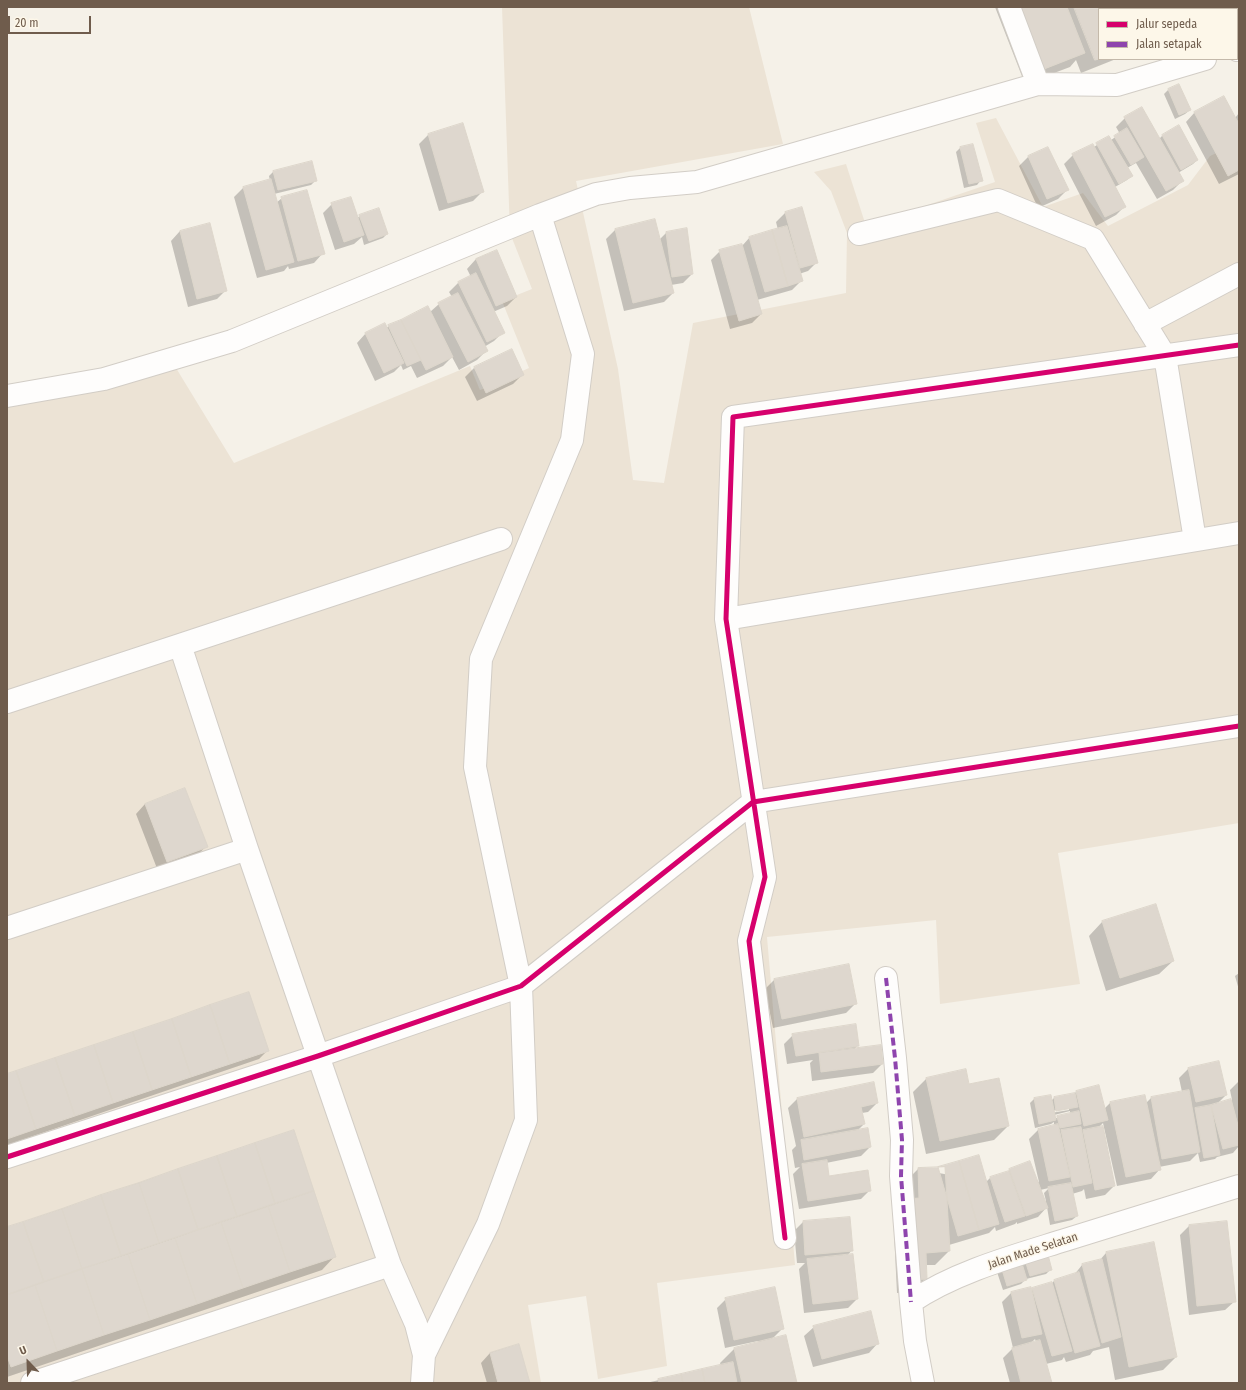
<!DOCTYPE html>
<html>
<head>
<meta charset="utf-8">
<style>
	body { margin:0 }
	#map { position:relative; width:1246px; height:1390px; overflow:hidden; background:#f5f1e8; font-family:"Fira Sans Condensed",sans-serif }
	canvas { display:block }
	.frame { position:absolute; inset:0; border:8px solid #6f5c4c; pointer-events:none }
	.legend { position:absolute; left:1098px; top:8px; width:140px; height:52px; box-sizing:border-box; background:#fdf7e9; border:1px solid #c4b9aa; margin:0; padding:5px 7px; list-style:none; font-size:12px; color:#6f5c4c }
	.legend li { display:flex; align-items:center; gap:8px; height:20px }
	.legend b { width:20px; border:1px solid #c4b9aa }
	.north { position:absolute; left:8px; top:1342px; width:40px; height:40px; -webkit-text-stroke:3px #fdf7e9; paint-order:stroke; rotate:337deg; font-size:11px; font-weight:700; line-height:16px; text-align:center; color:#6f5c4c }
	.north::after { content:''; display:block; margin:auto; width:14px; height:18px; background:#6f5c4c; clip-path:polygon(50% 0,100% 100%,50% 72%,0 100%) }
	.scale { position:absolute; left:8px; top:16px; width:83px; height:18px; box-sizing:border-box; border:2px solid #6f5c4c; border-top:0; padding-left:5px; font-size:12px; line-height:14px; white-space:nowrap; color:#6f5c4c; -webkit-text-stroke:3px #fdf7e9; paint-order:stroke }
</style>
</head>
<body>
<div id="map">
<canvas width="1246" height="1390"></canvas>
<div class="frame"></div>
<ul class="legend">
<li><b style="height:5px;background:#d6006c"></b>Jalur sepeda</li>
<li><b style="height:5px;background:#8e44ad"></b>Jalan setapak</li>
</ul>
<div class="north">U</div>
<div class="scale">20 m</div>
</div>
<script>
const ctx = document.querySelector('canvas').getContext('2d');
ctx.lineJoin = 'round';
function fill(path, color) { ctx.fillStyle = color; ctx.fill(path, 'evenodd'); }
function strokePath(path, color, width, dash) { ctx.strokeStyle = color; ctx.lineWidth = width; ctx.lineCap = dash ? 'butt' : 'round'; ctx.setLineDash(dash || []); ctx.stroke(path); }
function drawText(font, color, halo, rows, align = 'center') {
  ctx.font = font + ' "Fira Sans Condensed",sans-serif'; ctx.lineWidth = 3; ctx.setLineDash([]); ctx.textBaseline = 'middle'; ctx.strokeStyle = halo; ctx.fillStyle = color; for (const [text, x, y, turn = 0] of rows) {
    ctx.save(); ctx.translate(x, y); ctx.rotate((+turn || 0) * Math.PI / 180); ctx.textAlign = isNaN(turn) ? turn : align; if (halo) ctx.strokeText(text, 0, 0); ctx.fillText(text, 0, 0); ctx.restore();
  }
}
fill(new Path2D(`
	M502,7h247l34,137 -207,37 42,188 15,111 31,3 29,-160 153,-30 1,-60 -16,-42 -17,-19 32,-8 20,62 129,-44 -19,-59 20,-5 47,89 40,-14 25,33 80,-41 22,-29 29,-14v681l-181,30 22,131 -140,20 -4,-84 -169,17 28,328 -138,18 10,83 -69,13 -12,-83 -58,9 13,78h-534v-980l169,-35 58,95 236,-97 10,24 49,-22 -27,-67 30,-12 -22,-56z`), '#ece3d5');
fill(new Path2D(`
	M995,7h218l-2,2h-112v50h17l-35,14 -5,-13 -6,7 -45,17z
	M1226,7h8l-5,2h-2z
	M1168,90l22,20 -5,4 -10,5 -11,-25z
	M1195,112l40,6 4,-5v61l-20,10 -33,-62z
	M1125,118l34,21 3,-3 16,-9 19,33 -4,4 -15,9 4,8 -9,9 -16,9 -21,-36 -9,5 4,8 -4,4 -12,7 10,19 -9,9 -20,11 -32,-62 9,-9 21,-8 15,-10 2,3 9,-6 -4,-7z
	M462,125l20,67 -9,9 -34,10 -20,-67 9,-9z
	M960,148l21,32 -4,5 -13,3 -8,-36z
	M1048,148l19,42 -9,9 -20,9 -19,-42 9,-9z
	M273,172l43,8 -5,5 -37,9 2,9 6,-5 41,55 -9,10 -25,6 -1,-3 -4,5 -27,7 -23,-81 9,-9 27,-7 -1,-5z
	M332,204l25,14 3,-2 27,18 -4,4 -19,7 -2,-8 -8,7 -19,6 -12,-37z
	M802,208l15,54 -9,9 -9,3 2,7 -9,9 -35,10 4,14 -9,9 -22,6 -19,-69 9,-9 22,-5 8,-9 28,-7 -2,-8 9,-9z
	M615,230l44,10 7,-7 26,41 -9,9 -12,2 2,8 -9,9 -40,9 -18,-72z
	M180,231l46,59 -9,9 -29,8 -17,-66z
	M496,251l20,46 -9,9 -14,6 10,20 -9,9 -10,6 2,4 -9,9 -18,10 -7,-13 -9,9 -26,12 -6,-12 -8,4 -2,-5 -7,7 -19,9 -18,-38 9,-10 20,-5 3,-2 41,-14 9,-8 13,-7 -3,-5 9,-9 13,-6 -4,-8 9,-10z
	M511,351l11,24 -9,9 -36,17 -12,-24 9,-9z
	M145,804l61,42 -9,10 -39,15 -22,-57z
	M1102,922l71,39 -14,13 -53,17 -17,-55z
	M1239,973v17l-4,-14z
	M774,980l81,24 -9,9 -73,15 -8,-39z
	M793,1035l65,10 -4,5 28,14 -9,9 -61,8 -2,-18 3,-3 -26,4 -3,-20z
	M268,1050l-9,9 -252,86v-70z
	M1188,1069l38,26 -9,9 15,-4 -2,-10 9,-9v65l-6,7 -16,4 -2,2 -15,3 -2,-9 -8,8 -31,6 1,2 -9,10 -34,7 -14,-63 -5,5 16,58 -9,9 -19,4 -2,-10 -2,2 -10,3 5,22 -5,4 -22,5 -3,-18 -9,10 -21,7v-2l-2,2 -19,7 -1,-4 -6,6 -40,12v6l-14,14h-9v13l-13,14 -16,1 -4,-80 11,-30 14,-14 68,13 4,-4 17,-5 3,-3 29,12 -10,-43 9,-9 16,-4v-4l-3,2 -16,4 -5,-25 4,-4 17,2 3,-3 20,-4 2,-2 28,17 6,-6h36l5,-5 31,-6 -3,-14zM1069,1108v2l-18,3v-2zM1070,1111v3l-12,3 -3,2 -1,-4zM1049,1188l-5,5 2,8h-1l-5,-11z
	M926,1079l42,6 40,41 -14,14 -68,14 -13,-62z
	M797,1099l80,4 -9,9 -6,1 2,11 -7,7 13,16 -9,9 -35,7 3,14 41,13 -9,9 -62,10 -6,-35 7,-7 -5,1 -3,-18 4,-4 -8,-38z
	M293,1131l42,125 -13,14 -315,107v-149z
	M849,1218l3,32 -5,6 10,43 -9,9 -44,5 -5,-44 6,-6h-8l-3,-32 9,-9z
	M1189,1226l46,75 -10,9 -36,5 -9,-80z
	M1106,1253l70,104 -13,13 -48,10 -6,-33 -16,4 -3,4 -24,7 -2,-5 -2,3 -16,4 5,19h-41l-7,-25 10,-10 -11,-46 9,-9 20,-2 2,-2 19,-6 2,-2 20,-6 8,-10 17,-4zM1035,1339l1,3 -5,1z
	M1025,1258l26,11 -5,5 -20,5 -5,5 -18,6 -6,-18z
	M726,1299l57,29 -11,11 24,44h-150l75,-17 -1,-3 14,-14 25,-6 -1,-2 -33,7 -8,-40z
	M814,1327l64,16 -9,10 -56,14 -9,-31z
	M518,1345l11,38h-42l-6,-20 9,-10z`), '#0003');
const building = new Path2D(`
	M1013,7h54l18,46 -46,18z
	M1074,7h50l1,2h-26v50l-4,1z
	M1129,7h33l1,2h-33z
	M1166,7h47l-5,2h-41z
	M1179,84l12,26 -12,5 -11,-26z
	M1224,96l15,28v46l-11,6 -34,-64z
	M1142,107l42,74 -18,10 -42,-74z
	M463,123l21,69 -36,11 -20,-69z
	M1179,125l19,35 -17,10 -19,-35z
	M1127,128l17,29 -13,8 -17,-29z
	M1109,136l24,40 -14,8 -23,-41z
	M973,144l10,37 -14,3 -9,-37z
	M1093,144l33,63 -21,10 -33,-63z
	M1048,147l21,43 -22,9 -19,-43z
	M312,161l5,20 -39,9 -5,-19z
	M271,179l23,83 -28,8 -23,-83z
	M307,190l18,64 -27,7 -17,-64z
	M351,197l13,38 -20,7 -13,-39z
	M802,207l16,56 -18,5 -15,-56z
	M379,208l9,26 -19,7 -10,-26z
	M655,219l19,74 -41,10 -18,-74z
	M210,223l17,68 -30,8 -17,-68z
	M787,226l16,55 -15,5 -16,-56z
	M687,228l6,46 -21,3 -6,-45z
	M772,230l16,56 -23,6 -16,-55z
	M742,244l20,70 -23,7 -20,-71z
	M497,250l20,47 -21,9 -20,-47z
	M476,273l29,60 -18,9 -29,-60z
	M458,293l30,58 -20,11 -30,-59z
	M428,306l25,51 -27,13 -25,-50z
	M401,320l20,40 -14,6 -19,-41z
	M385,323l19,40 -20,10 -19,-40z
	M512,349l12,26 -38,18 -12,-26z
	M185,788l23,59 -41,15 -22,-58z
	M1156,904l18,57 -54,17 -18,-57z
	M849,964l8,40 -75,15 -8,-40z
	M249,992l20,59 -39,13 -20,-59z
	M210,1005l20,59 -39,13 -19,-58z
	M172,1019l19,58 -39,13 -19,-58z
	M856,1024l3,22 -63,10 -4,-22z
	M133,1032l19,58 -39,13 -19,-58z
	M94,1045l19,58 -38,13 -20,-58z
	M881,1045l2,19 -62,8 -2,-19z
	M55,1058l20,58 -39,13 -20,-58z
	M1219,1061l8,34 -31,7 -8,-34z
	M966,1069l3,15 30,-6 10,48 -69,15 -14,-63z
	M16,1071l20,58 -29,10v-65z
	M874,1082l4,21 -17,4 4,17 -61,13 -7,-39z
	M1099,1085l9,35 -24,6 -8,-35z
	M1189,1090l11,62 -38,7 -11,-62z
	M1075,1093l3,14 -22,4 -2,-14z
	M1051,1095l5,25 -17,4 -5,-26z
	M1145,1095l16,75 -35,7 -16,-75z
	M1231,1099l8,30v16l-16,4 -12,-44z
	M1211,1105l9,50 -16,3 -9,-50z
	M1079,1111l2,13 -21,4 -3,-12z
	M1058,1124l12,53 -21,4 -11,-52z
	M1103,1126l12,60 -20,4 -12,-60z
	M1081,1127l11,56 -19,4 -12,-57z
	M868,1128l3,19 -67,13 -3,-20z
	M294,1130l20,61 -39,13 -20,-61z
	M255,1143l20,61 -38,13 -20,-61z
	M979,1155l20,69 -20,6 -20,-69z
	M217,1156l20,61 -39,13 -20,-61z
	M827,1160l2,16 39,-6 3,21 -63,10 -6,-37z
	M959,1161l20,69 -21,6 -20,-69z
	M1030,1161l18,47 -22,8 -17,-47z
	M945,1167l5,84 -24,2 1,26 -16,1 -5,-81 13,-1 -1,-30z
	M178,1169l20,61 -39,13 -20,-60z
	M1009,1171l16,45 -20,6 -15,-45z
	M139,1183l20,60 -38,13 -20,-61z
	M1071,1183l7,33 -23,5 -7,-34z
	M314,1191l22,66 -46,15 -22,-66z
	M101,1195l20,61 -39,13 -20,-60z
	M268,1206l22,66 -47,16 -22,-66z
	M62,1209l20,60 -38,13 -21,-60z
	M850,1217l3,34 -48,4 -2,-34z
	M1227,1221l9,81 -39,4 -8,-81z
	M23,1222l21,60 -37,13v-68z
	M221,1222l22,66 -46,16 -22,-66z
	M175,1238l22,66 -47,16 -22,-66z
	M1154,1242l23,115 -48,10 -23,-115z
	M1047,1251l5,19 -22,6 -6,-19z
	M128,1254l22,66 -46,15 -22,-66z
	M853,1254l5,45 -45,5 -6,-45z
	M1102,1259l19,78 -19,6 -20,-79z
	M1021,1260l6,20 -20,6 -6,-20z
	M82,1269l22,66 -47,16 -22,-66z
	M1079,1272l21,74 -25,7 -21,-73z
	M1052,1282l20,69 -20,5 -20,-68z
	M35,1285l22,66 -46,16 -4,-11v-61z
	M775,1287l9,42 -50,11 -9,-42z
	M1031,1287l11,47 -20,4 -11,-46z
	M871,1311l8,33 -57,15 -9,-33z
	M786,1335l11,48h-55l-8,-35z
	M1040,1340l12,43h-31l-9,-35z
	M519,1344l11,39h-32l-8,-30z
	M733,1362l4,21h-32l-3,-14z
	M702,1369l3,14h-22l-2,-9z
	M681,1374l2,9h-24l-1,-4z`);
fill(building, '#ded7ce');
strokePath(building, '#ddd6cb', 1);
const minor = new Path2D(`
	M1009,7l29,77
	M1237,50l2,-1
	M859,234l139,-34 95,39 72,117 30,184
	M1145,324l94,-50
	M7,396l97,-17 128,-38 308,-126 56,-21 34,-6 67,-6 341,-98 79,1 88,-26
	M726,619l513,-86
	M7,702l173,-57
	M7,928l240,-79
	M886,978l9,80 7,82 -1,36 10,126
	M7,1157l311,-101 203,-70 232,-184 486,-76
	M785,1238l-36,-297 16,-64 -39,-258 7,-202 506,-72
	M424,1355l64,-131 38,-104 -5,-134 -46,-219 6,-108 91,-219 11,-86 -43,-139
	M32,1383l358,-118
	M422,1383l2,-28 -8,-31 -26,-59 -143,-416 -67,-204 321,-106
	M923,1383l-8,-42 -4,-39c44,-30 103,-46 154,-62 58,-18 116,-36 174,-54`);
strokePath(minor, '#d2cdc6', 24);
strokePath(minor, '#fefdfc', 22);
strokePath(new Path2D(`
	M886,978l9,80 7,82 -1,36 10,126`), '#8e44ad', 4, [8, 4]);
strokePath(new Path2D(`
	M7,1157l311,-101 203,-70 232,-184 486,-76
	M785,1238l-36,-297 16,-64 -39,-258 7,-202 506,-72`), '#d6006c', 5);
drawText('12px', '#6f5c4c', '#fdf7e9', [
	["Jalan Made Selatan",1033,1251,-18]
]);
</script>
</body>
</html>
